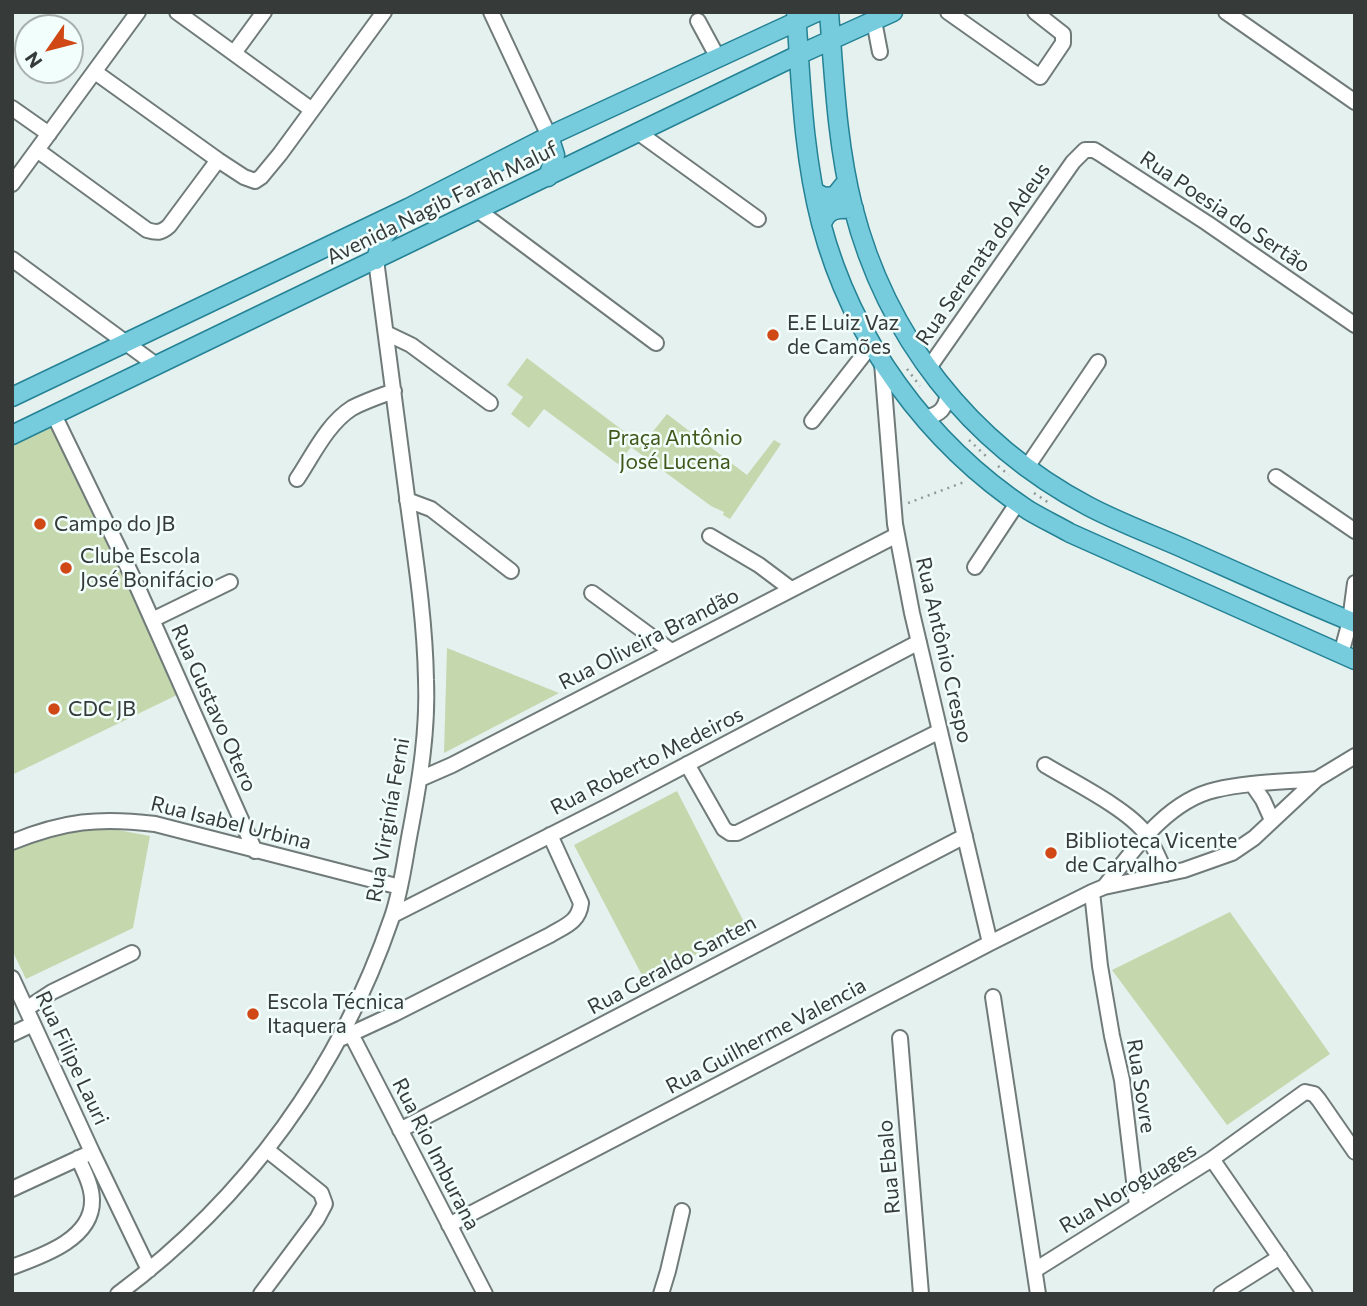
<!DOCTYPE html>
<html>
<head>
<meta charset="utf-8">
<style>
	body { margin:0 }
	#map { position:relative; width:1367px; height:1306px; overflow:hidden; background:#e5f1ef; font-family:Commissioner,sans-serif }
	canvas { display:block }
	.frame { position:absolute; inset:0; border:14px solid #363b3a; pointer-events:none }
	.north { position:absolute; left:14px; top:14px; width:70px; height:70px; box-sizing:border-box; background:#f2fefc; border:2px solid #a7b0ae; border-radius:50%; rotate:235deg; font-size:19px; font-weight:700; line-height:28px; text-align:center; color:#363b3a }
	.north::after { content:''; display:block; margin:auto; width:24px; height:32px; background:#cf4815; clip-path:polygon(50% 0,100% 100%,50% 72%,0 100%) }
</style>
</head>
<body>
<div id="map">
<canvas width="1367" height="1306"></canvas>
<div class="frame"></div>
<div class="north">N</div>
</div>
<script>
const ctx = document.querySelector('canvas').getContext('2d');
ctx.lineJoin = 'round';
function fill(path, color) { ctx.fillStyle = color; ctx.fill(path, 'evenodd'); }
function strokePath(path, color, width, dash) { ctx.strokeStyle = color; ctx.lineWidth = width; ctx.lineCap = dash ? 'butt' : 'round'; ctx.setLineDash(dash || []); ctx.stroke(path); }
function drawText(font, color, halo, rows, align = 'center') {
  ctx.font = font + ' Commissioner,sans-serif'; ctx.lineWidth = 5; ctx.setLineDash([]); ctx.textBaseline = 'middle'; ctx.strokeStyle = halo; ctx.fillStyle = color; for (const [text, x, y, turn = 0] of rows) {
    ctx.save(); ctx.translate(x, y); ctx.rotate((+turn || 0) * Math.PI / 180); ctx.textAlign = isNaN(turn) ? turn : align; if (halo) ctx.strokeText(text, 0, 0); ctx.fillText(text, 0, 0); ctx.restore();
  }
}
fill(new Path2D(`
	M527,358l115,87 25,-31 80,61 27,-35 7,4 -51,75 -7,-4 1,-3 -13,-6 -80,-59 -13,17 -74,-55 -15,19 -18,-14 12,-17 -16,-12z
	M51,425l130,268 -169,82v-331z
	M447,648l112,45 -115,60z
	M677,791l70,137 -102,53 -71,-136z
	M76,829h36l38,7 -17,92 -107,51 -14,-29v-101l29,-12z
	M1230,912l100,142 -103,71 -115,-155z`), '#c4d7ad');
const minor = new Path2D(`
	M177,12l135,98
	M491,12l58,124
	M948,12l92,65 23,-34v-9l-28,-22
	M1226,12l129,90
	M698,21l20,37
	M874,21l6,31
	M234,53l30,-41
	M95,72l123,88 26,17 11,4 6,-4 19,-23 104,-142
	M12,108l37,26
	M639,133l119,86
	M37,150l110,80c10,3 14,3 22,-4l49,-66
	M12,184l126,-172
	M479,211l177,132
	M12,259l144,106
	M386,333l25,12 79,58
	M882,363l13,161 17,89 78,330
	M928,369l145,-207 12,-12h9l5,3 108,70 148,102
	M54,415l83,171 118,265
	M925,418c16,-4 20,-9 23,-24
	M812,421l60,-77
	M1027,467l71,-105
	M1276,477l79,54
	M297,479c16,-24 30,-55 55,-71 13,-7 28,-12 42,-17
	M407,500l24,9 80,62
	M710,536l49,29 32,24
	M975,567l43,-65
	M592,593l79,58
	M152,620l78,-38
	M1341,654l9,-33 5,-38
	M687,764l37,65 6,4h7l203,-102
	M1045,765c28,17 83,44 101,69 8,12 14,27 20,40
	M420,779l32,-14 445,-230
	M1252,784l11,16 9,20
	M12,842c52,-21 87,-25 143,-18l245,63
	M1104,887c29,-36 63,-86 111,-97 33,-8 68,-8 102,-11
	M1092,892l8,74 12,70 10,44 15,126
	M393,915l217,-110 309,-163
	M12,978l80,174 -80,37
	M993,997l45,297
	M26,1009l26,-17 80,-39
	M12,1034l21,-10
	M351,1034l134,260
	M900,1038l21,256
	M340,1039l54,-25 156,-79c15,-9 29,-13 31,-32l-31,-68
	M400,1130l565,-294
	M92,1152l57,118
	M1212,1159l93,135
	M449,1225l541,-282 102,-51 12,-5 80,-17 48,-17 22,-15 63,-59 38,-23
	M12,1267c30,-11 81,-28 80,-67 0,-14 -8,-29 -14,-42
	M1035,1270l177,-111 93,-67 9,2 5,6 36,52
	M118,1294c129,-96 222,-225 274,-377 10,-29 13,-60 19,-90 9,-48 17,-97 15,-147 -1,-59 -10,-118 -18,-176 -11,-81 -21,-163 -32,-244
	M261,1294l56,-75 8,-15 -4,-11 -54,-43
	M661,1294l7,-23 14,-60
	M1221,1294l59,-37`);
const major = new Path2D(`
	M796,12c5,71 7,142 25,211 31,117 106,220 207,287 13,8 28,15 42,23l285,127
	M829,12c5,64 8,133 24,195 33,129 116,236 235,299 34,18 71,31 106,47 54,24 107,48 161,70
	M548,177l7,-22 -6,-19
	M815,192l9,5 11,-1 12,-15
	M822,224c5,-16 17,-16 32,-15
	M376,260l5,-20 20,-25
	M12,397l396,-189 141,-72 268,-124
	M12,435l786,-380 95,-43`);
strokePath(minor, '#707b79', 18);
strokePath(major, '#248294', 21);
strokePath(new Path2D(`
	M907,369l13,17
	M969,440l18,17
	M998,466l11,9
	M1034,493l15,10
	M908,503l59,-22`), '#909997', 2.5, [2, 5]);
strokePath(minor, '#fff', 14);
strokePath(major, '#76cbdc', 18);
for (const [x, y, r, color] of [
	[773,335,7,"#cf4815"],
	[40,524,7,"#cf4815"],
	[66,568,7,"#cf4815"],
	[54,709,7,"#cf4815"],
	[1051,853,7,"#cf4815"],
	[253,1014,7,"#cf4815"]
]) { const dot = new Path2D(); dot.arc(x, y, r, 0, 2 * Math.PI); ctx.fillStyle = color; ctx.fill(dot); strokePath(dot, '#f2fefc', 2.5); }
drawText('21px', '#363b3a', '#f2fefc', [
	["Avenida Nagib Farah Maluf",442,203,-26],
	["Rua Poesia do Sertão",1225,212,34],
	["Rua Serenata do Adeus",983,254,-55],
	["Rua Oliveira Brandão",649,639,-27],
	["Rua Antônio Crespo",944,650,77],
	["Rua Gustavo Otero",214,708,66],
	["Rua Roberto Medeiros",647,761,-27],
	["Rua Virginía Ferni",388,820,-80],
	["Rua Isabel Urbina",231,823,14],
	["Rua Geraldo Santen",672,965,-28],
	["Rua Guilherme Valencia",766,1036,-28],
	["Rua Filipe Lauri",72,1058,65],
	["Rua Sovre",1141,1086,81],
	["Rua Rio Imburana",436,1154,63],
	["Rua Ebalo",889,1167,-95],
	["Rua Noroguages",1128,1188,-31]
]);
drawText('21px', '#363b3a', '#f2fefc', [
	["E.E Luiz Vaz",787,323],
	["de Camões",787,347],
	["Campo do JB",54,524],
	["Clube Escola",80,556],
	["José Bonifácio",80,580],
	["CDC JB",68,709],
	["Biblioteca Vicente",1065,841],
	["de Carvalho",1065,865],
	["Escola Técnica",267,1002],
	["Itaquera",267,1026]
], 'left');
drawText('21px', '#40571a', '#f2fefc', [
	["Praça Antônio",675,438],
	["José Lucena",675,462]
]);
</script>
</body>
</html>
